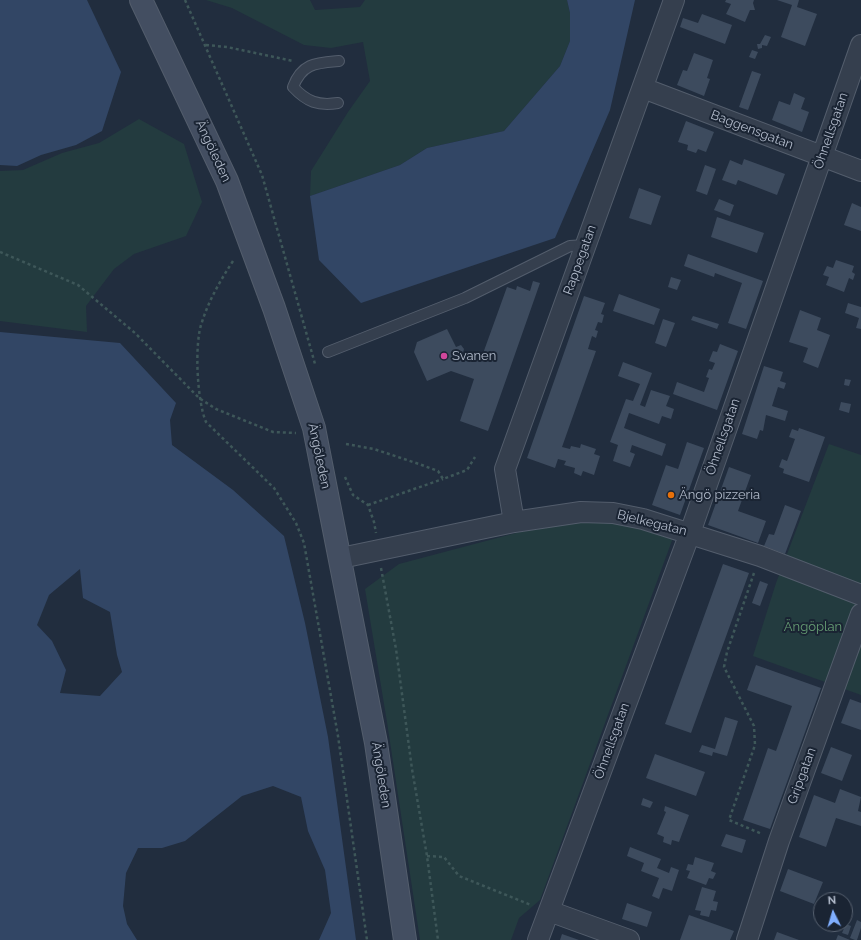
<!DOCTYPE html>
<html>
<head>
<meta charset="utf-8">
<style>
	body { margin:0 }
	#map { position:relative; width:861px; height:940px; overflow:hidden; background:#212d3e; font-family:Raleway,sans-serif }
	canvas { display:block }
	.north { position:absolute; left:813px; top:892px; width:40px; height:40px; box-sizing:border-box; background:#1a2433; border:1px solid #56606f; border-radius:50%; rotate:355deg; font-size:11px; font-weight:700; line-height:16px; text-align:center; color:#b1baca }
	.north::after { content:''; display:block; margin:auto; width:14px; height:18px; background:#80afff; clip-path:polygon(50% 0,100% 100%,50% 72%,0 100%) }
</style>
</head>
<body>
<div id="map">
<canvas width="861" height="940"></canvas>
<div class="north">N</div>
</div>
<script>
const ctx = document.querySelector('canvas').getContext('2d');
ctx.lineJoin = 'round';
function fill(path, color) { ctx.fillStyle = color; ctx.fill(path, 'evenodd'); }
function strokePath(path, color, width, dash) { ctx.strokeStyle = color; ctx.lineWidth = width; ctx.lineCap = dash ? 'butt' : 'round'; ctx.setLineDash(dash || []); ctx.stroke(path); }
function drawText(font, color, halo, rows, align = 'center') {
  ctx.font = font + ' Raleway,sans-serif'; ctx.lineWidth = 4; ctx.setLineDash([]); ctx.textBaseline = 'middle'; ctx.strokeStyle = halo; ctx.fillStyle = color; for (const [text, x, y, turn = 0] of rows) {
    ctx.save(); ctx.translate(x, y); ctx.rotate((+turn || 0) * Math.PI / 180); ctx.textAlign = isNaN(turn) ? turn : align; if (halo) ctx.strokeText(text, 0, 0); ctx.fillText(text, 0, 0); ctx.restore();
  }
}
fill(new Path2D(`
	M206,0h104l5,10 45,-3 5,-7h202l3,13v28l-10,25 -56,65 -77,17 -27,17 -90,31 1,-25 37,-59 22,-31 -7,-39 -32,6 -27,-3 -72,-37z
	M139,119l45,25 18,58 -16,34 -52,18 -20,15 -28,37 1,26 -87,-11v-150l23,-1 39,-17 37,-10z
	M829,444l32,11v240l-108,-39 23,-73z
	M584,515l90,20 -134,365 -21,18 -8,22h-91l-33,-218 -22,-133 34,-25z`), '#233b3f');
fill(new Path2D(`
	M0,0h87l34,72 -19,59 -26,14 -35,10 -24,11 -17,-1z
	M567,0h68l-25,110 -55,128 -194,65 -42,-43 -9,-64 90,-31 27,-17 77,-17 56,-65 10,-25v-28z
	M0,332l120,11 56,60 -6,17 2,25 61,45 51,46 21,87 23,114 28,203h-37l12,-27 -6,-43 -17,-39 -7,-34 -28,-11 -31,10 -57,45 -23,7h-24l-12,25 -3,33 4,18 10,16h-137zM80,569l3,29 27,14 7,43 5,17 -22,24 -40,-3 6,-23 -14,-29 -15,-16 12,-30z`), '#324665');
fill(new Path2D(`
	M726,0h28l-1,3 2,7h-5l-5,12 -19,-8 5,-10 -6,-2z
	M777,0h22l-2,7 20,7 -12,32 -24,-9 11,-32z
	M702,14l30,11 -7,19 -45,-17 3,-9 15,5z
	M765,35l6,2 -4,9 -5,-1v3l-4,1 -1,-5h3z
	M752,50l6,2 -3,7 -6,-2z
	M694,53l19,7 -6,18 3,1 -6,17 -27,-11 6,-15 4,1z
	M752,71l9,3 -13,36 -9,-3z
	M794,93l11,5 -4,11 8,3 -7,20 -30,-12 7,-19 11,4z
	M686,121l28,11 -8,20 -8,-3 -2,4 -9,-3 1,-5 -10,-3z
	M744,159l41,15 -8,21 -39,-15 -2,5 -14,-5 8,-20 12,5z
	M705,165l11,4 -9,26 -11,-4z
	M639,188l22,8 -10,29 -22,-7z
	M719,199l15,6 -4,11 -16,-6z
	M852,203l9,4v24l-17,-6z
	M717,217l47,16 -7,20 -46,-16z
	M688,254l75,27 -17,48 -18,-6 14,-40 -27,-10 -1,4 -30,-11z
	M836,260l18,6 -2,6 3,2 -2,6 -4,-2 -5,14 -18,-7 3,-8 -6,-2 4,-9 6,2z
	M671,277l10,3 -4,10 -9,-3z
	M533,281l7,2 -52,148 -28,-10 14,-42 -23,-8 -24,10 -13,-29 3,-10 30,-13 9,18 5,-2 3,4 -1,4 18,6 26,-72 9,3 1,-4 13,5z
	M619,294l41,15 -6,16 -41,-14z
	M584,296l21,7 -4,11 3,1 -2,8 -4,-1 -3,8 3,1 -2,7 -4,-2 -4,13 8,2 -34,96 8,2 1,-3 9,2 1,-4 15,5 -2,5 6,2 -6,19 -11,-4 -2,5 -7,-3 1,-5 -11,-3 2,-4 -8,-2 -3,9 -28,-10z
	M848,303l13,4v22l-5,-1 3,-10 -14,-5z
	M800,310l21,8 -4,12 13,5 -12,33 -15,-6 5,-14 -19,-6z
	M693,316l26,8 -2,5 -26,-9z
	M663,319l12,4 -9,24 -11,-4z
	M720,344l18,7 -21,59 -44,-16 4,-12 27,10 5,-14 -3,-1 3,-8 3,1 3,-7 -6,-2 4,-10 4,1z
	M623,362l29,11 -12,32 5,2 6,-17 19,6 -4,10 8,3 -3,10 -9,-3 -3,8 -30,-11 -5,15 42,16 -4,12 -30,-11 -2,7 5,2 -5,13 -17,-6 5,-16 -8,-3 16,-43 7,2 7,-17 -22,-8z
	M764,366l19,6 -3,9 6,2 -2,6 -6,-2 -6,19 16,5 -3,10 -19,-6 -3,16 -3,-1 -3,9 -15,-5z
	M845,379l6,1 -2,6 -5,-1z
	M841,402l10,2 -2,9 -10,-3z
	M799,428l26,9 -16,45 -26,-9 1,-4 -5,-2 3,-8 5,2 8,-22 -6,-2 3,-8 6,2z
	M687,442l17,6 -24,67 -28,-10 14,-40 12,4z
	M729,467l22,8 -13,36 28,10 -8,22 -50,-18z
	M785,505l16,6 -16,43 -21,-8 5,-12 5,1z
	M723,564l26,9 -58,160 -26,-9z
	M760,581l8,3 -8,22 -8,-3z
	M756,665l65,23 -51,141 -27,-9 25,-72 8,3 16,-45 -45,-16z
	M850,699l11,4v27l-20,-7z
	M725,717l13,4 -11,35 -14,-4 -1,4 -13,-4 3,-7 13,4z
	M831,747l21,8 -10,26 -21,-8z
	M655,754l50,18 -9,24 -50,-18z
	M840,789l21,8 -3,14 3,1v14l-25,-8 -10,29 -27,-10 15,-42 21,8z
	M643,798l10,4 -3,6 -9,-3z
	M665,806l24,9 -10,27 -7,-2 -1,5 -8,-3 1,-5 -7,-3 9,-22 -2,-1z
	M726,834l20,6 -4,13 -21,-7z
	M630,847l31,12 -4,9 12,5 2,-6 8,3 -7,21 -9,-3 -4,11 -7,-3 7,-18 -18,-7 3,-8 -17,-7z
	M695,857l19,6 -3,8 5,2 -3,6 -4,-1 -3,7 -19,-7 3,-7 -4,-1 2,-6 5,1z
	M788,869l35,13 -9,22 -34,-13z
	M702,887l14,4 -3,10 5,1 -2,9 -5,-1 -2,7 -9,-2 1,-4 -6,-1z
	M627,903l25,9 -5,15 -25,-8z
	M689,915l45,16 -4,9h-50z
	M857,920l4,2v6l-4,12h-2l-5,-2z
	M846,924l5,2 -3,9 -6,-2z
	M777,932l22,8h-25z
	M562,934l17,6h-19z
	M838,935l12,5h-14z`), '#3d4b5e');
const lane = new Path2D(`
	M338,103c-20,3 -31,-1 -45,-16 9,-24 23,-24 46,-26
	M328,352l137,-54 105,-52 15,-1`);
const street = new Path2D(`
	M643,88l218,83
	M514,522l-9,-53 169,-469
	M341,558l173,-36 67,-10 32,1 30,6 117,37 101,39
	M549,911l80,29
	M538,940l152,-407 171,-488
	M747,940l32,-99 82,-227`);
const secondary = new Path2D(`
	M141,0l86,181 47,127 40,120 62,315 29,197`);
strokePath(lane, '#535d6c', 12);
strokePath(street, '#535d6c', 22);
strokePath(secondary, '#535d6c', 24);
strokePath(new Path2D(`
	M185,0l77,175 53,189
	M206,45l21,2 66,14
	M0,252l78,33 57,48 64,65 17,11 57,23 23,1
	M233,261c-13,20 -24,39 -31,61 -8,21 -5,79 4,100l68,66 22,35 8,20 34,193 29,204
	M346,444l28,5 45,15 19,7 5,8 24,-9 8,-13
	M345,477l8,18 15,10 6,17 2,11
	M368,505l75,-26
	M381,568l15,81 16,120 15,87 11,84
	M754,573l-27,79 -3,15 30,59 1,19 -26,75 33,14
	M427,856l17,1 15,19 72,29`), '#3e5759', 2.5, [3, 3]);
strokePath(lane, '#353f4e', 10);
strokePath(street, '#353f4e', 20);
strokePath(secondary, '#434e61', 22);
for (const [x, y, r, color] of [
	[444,356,4,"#d1479c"],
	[671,495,4,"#e8710a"]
]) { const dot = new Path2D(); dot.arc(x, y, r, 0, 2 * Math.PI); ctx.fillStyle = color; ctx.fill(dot); strokePath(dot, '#1a2433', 1.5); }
drawText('13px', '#b1baca', '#1a2433', [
	["Baggensgatan",752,130,21],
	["Öhnellsgatan",831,131,-71],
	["Ängöleden",213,151,65],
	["Rappegatan",580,260,-70],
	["Öhnellsgatan",723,437,-71],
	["Ängöleden",319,456,78],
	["Bjelkegatan",652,523,14],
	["Öhnellsgatan",612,741,-70],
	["Ängöleden",381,775,81],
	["Gripgatan",802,776,-70]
]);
drawText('13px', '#b1baca', '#1a2433', [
	["Svanen",452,356],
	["Ängö pizzeria",679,495]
], 'left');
drawText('13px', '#669d73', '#1a2433', [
	["Ängöplan",813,627]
]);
</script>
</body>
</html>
